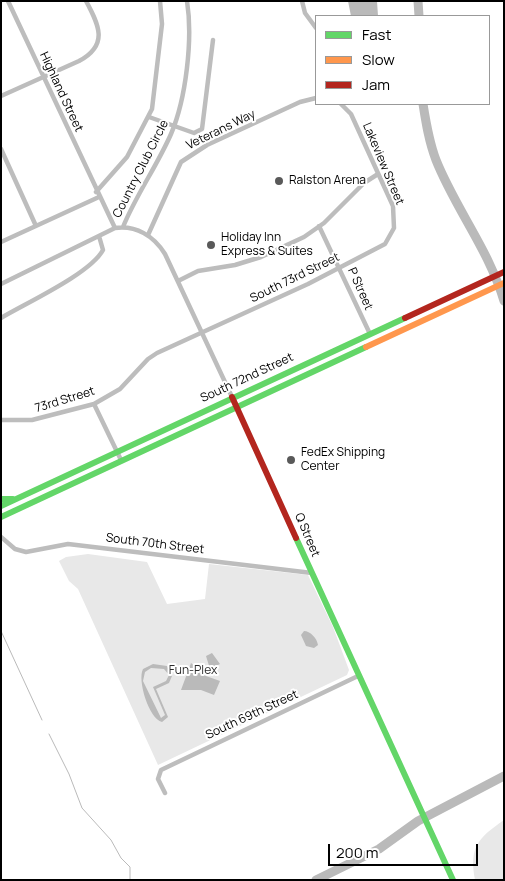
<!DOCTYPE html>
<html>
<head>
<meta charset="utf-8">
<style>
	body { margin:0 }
	#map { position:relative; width:505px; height:881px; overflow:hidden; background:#fff; font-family:Manrope,sans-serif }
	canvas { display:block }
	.frame { position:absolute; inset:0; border:2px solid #000; pointer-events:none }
	.legend { position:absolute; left:315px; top:15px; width:175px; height:90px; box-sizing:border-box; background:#fff; border:1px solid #999; margin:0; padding:6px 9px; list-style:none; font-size:15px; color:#000 }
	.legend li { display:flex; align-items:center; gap:10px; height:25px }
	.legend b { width:25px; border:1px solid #999 }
	.scale { position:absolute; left:328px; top:844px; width:150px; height:22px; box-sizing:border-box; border:2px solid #000; border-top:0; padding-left:6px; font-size:15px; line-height:18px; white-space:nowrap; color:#000; -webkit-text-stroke:4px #fff; paint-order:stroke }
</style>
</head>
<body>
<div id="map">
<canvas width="505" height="881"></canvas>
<div class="frame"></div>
<ul class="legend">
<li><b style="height:6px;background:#63d668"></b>Fast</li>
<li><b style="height:6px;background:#ff974d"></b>Slow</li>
<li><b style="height:6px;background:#b3261e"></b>Jam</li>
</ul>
<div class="scale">200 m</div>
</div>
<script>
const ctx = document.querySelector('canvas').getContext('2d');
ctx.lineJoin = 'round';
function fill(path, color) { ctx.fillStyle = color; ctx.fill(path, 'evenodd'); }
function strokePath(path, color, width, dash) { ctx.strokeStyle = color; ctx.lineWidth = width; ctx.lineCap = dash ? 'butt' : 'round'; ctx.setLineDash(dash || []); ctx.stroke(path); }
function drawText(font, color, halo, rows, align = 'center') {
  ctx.font = font + ' Manrope,sans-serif'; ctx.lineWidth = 4; ctx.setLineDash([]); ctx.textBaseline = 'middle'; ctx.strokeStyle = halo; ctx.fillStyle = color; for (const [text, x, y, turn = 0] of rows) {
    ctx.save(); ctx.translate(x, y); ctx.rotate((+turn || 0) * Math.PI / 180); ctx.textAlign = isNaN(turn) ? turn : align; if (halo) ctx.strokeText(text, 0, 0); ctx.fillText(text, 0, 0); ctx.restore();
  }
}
fill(new Path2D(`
	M88,554l59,8 20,42 38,-5 4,-35 99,11 25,52 16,43 -2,5 -189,90 -80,-176 -9,-8 -10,-20 7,-4z
	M504,820v60h-29c-6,-33 3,-42 29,-60z`), '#e8e8e8');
fill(new Path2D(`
	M348,1h29l1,15h-27z
	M304,631c6,0 13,7 14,14l-4,3 -8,-2 -5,-11z
	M212,653l8,11 -10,5 -4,-13z
	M191,663l15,13 14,5 -6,14 -13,-5h-20z
	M153,664l14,2 5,10 -3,7 -13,6 12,28 -6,5c-13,-3 -25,-42 -19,-53zM151,668l13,1 5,6 -3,6 -13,6 12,28 -4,3 -18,-37 2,-9z`), '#bababa');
strokePath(new Path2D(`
	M1,631l41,89
	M49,734l20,40 13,34 29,32 10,18 9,9v13`), '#bababa', 1);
strokePath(new Path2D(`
	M418,1l1,15
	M423,104c3,19 6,38 13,56 19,48 53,90 68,141
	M316,880l63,-31 39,-28 86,-45`), '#bababa', 9);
strokePath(new Path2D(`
	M8,1l107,227
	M302,1l3,12 11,15
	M1,96l78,-35c30,-16 20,-36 7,-60
	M149,117l45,16 8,-4 11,-89
	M1,149l35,77
	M96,192l31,-35 25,-48 10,-85 -2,-23
	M319,226l51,108
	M123,227c13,-32 34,-61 48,-93 15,-35 22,-95 16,-133
	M148,235l33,-73 26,-17 93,-43 16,-4
	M1,242l98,-45
	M178,281l20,-10 37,-6 26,-8 43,-20 20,-14 40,-40 14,-9
	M1,284l114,-56c21,-3 39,8 50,26l67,143
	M1,318c25,-15 89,-44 102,-68l-4,-14
	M94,404l27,56
	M1,420h31l62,-16 26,-15 28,-30 9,-6 151,-69 77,-40 9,-16 -1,-22 -42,-92 -10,-10
	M1,537l14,12 11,3 42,-8 244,29
	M165,793l-7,-14 3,-9 197,-94`), '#bdbdbd', 4.5);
strokePath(new Path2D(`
	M1,499h12
	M1,506l404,-188
	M1,517l365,-170
	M296,538l157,342`), '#63d668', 6);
strokePath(new Path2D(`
	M366,347l138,-64`), '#ff974d', 6);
strokePath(new Path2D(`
	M405,318l99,-46
	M232,397l64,141`), '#b3261e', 6);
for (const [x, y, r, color] of [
	[279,181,5,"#595959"],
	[211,245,5,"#595959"],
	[291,460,5,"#595959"]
]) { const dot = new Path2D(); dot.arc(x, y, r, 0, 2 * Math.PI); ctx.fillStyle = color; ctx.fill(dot); strokePath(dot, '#fff', 2); }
drawText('12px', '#000', '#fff', [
	["Highland Street",61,92,65],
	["Veterans Way",221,130,-26],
	["Lakeview Street",383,164,67],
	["Country Club Circle",141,169,-63],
	["South 73rd Street",295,278,-26],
	["P Street",360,289,66],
	["South 72nd Street",247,378,-25],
	["73rd Street",65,400,-17],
	["Q Street",307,535,67],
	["South 70th Street",155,544,7],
	["South 69th Street",252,715,-25]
]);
drawText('12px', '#000', '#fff', [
	["Ralston Arena",289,181],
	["Holiday Inn",221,238],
	["Express & Suites",221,252],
	["FedEx Shipping",301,453],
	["Center",301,467]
], 'left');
drawText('12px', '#2c2c2c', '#fff', [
	["Fun-Plex",193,671]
]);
</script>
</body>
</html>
